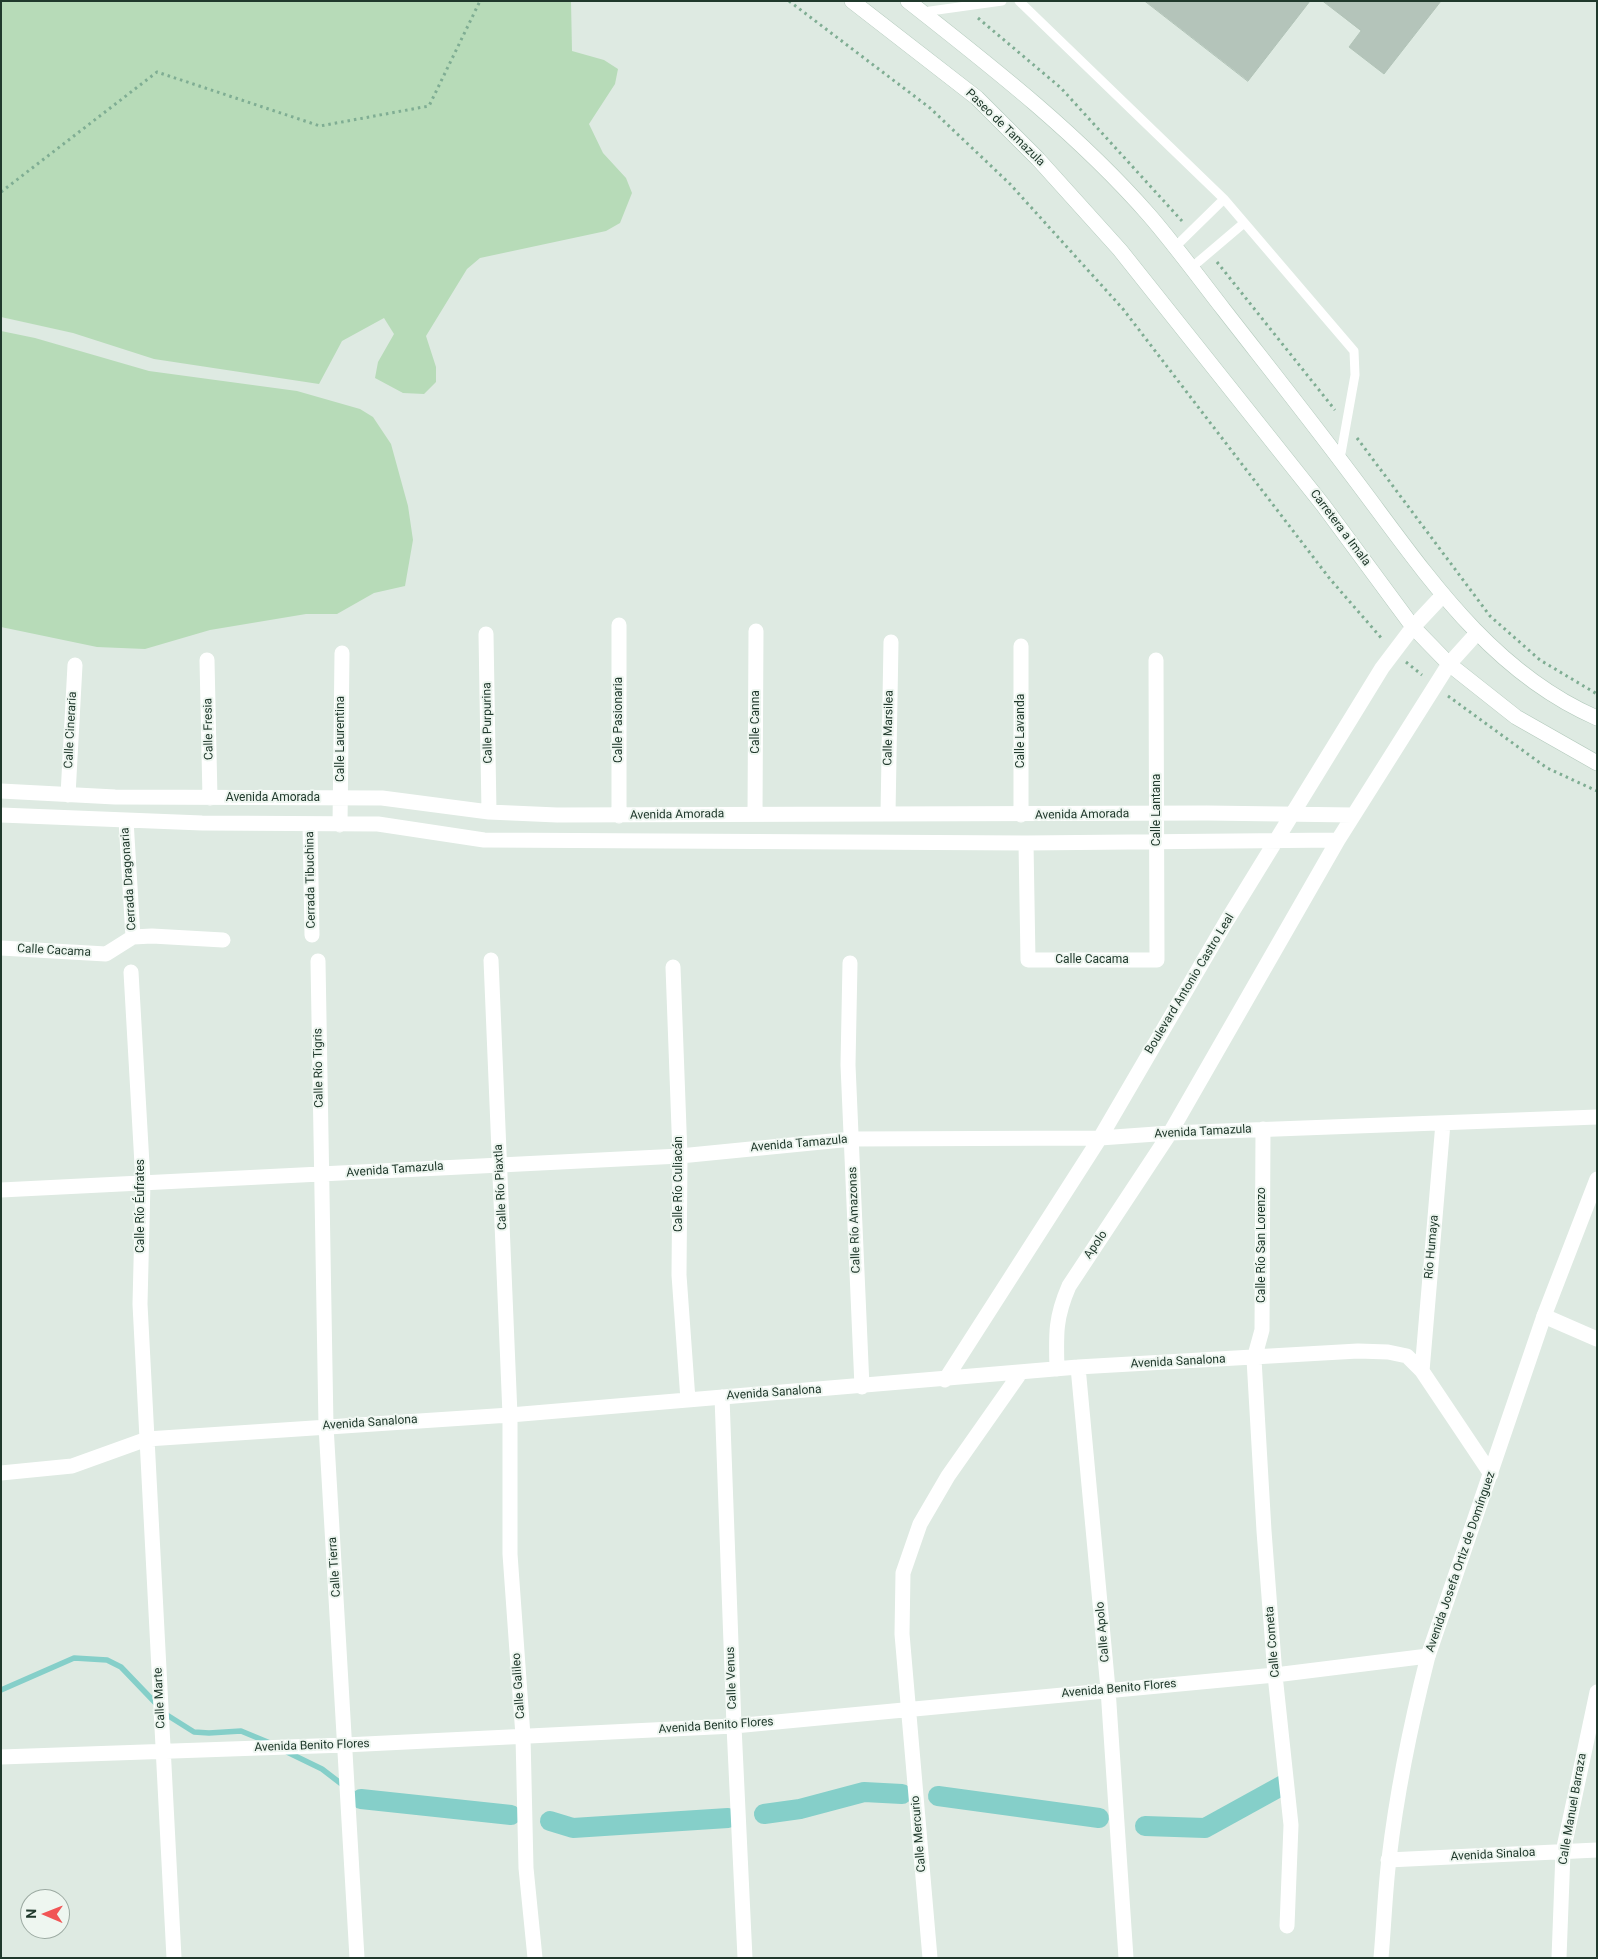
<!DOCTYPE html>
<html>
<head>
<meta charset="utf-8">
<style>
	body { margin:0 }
	#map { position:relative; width:1598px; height:1959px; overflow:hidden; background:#deeae2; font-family:Roboto,sans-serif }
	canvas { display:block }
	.frame { position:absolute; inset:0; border:2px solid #20392c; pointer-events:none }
	.north { position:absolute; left:20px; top:1889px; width:50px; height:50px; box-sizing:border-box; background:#eef6f0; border:1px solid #9caaa2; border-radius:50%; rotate:271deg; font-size:14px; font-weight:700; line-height:20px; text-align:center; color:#20392c }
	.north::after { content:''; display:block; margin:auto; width:18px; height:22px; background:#f15555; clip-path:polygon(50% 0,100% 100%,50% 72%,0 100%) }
</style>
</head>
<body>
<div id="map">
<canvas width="1598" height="1959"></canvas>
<div class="frame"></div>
<div class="north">N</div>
</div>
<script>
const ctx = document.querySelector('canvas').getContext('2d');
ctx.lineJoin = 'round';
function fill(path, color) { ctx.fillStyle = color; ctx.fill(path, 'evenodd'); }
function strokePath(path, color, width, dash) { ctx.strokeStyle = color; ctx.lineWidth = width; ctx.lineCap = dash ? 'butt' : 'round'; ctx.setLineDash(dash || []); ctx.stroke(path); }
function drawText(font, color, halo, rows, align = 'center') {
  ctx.font = font + ' Roboto,sans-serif'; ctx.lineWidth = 4; ctx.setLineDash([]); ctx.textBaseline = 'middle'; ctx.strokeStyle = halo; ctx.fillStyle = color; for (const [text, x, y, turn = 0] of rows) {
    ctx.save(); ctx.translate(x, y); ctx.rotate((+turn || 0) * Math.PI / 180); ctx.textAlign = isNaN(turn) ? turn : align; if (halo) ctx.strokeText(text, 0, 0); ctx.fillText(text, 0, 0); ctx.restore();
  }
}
fill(new Path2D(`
	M1,1h570l1,50 32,9 14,9 -3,15 -26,40 14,29 23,25 6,15 -12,30 -14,8 -126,27 -13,11 -41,67 10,31v15l-12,12 -21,-1 -28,-15 3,-16 16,-28 -10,-16 -42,23 -23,43 -165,-25 -81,-26 -72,-16z
	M1,331l34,7 114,33 148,20 63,18 13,8 18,27 17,62 5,34 -8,46 -31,7 -37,21h-31l-96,16 -65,19 -48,-2 -96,-20z`), '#b7dbb8');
strokePath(new Path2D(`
	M1,1690l73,-32 33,2 14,7 46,48 27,17 15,1 32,-2 29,12
	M287,1752l35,17 39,30`), '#85cfc9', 5.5);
strokePath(new Path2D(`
	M938,1796l161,22
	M361,1799l150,16
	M764,1814l36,-5 64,-17 38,2
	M550,1821l23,7 155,-10
	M1145,1826l60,2 78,-43`), '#85cfc9', 20);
const building = new Path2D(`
	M1145,1h165l-62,80z
	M1323,1h118l-57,73 -35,-27 12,-16z`);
fill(building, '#b4c4ba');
strokePath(building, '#b1c3b7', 1);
const secondary = new Path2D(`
	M852,1l125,97 61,61 82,91 203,255 90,122 36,37 67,53 81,46
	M908,1c84,66 170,133 241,214 26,30 50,63 75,95 42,54 85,108 126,163 70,92 136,197 247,245`);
strokePath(secondary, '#b2c9bb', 16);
strokePath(new Path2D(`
	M789,1l141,107 80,76 113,125 207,270 53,61
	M978,18l83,70 121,133
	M1,192l156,-120 163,54 109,-20 51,-105
	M1217,262l118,148
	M1357,438l133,178 50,44 57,34
	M1406,662l16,13
	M1448,696l99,72 50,23`), '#7fad93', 3, [2.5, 4]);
strokePath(new Path2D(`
	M1019,1l205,198 130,152 1,24 -15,84
	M923,12l79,-11
	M1174,248l50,-49
	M1191,268l53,-45`), '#fff', 9);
strokePath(new Path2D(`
	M619,625v191
	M486,634l3,178
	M1021,646v169
	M207,660l3,138
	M1,791l114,6 267,1 107,14 68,3 650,-2 146,2
	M68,795l7,-130
	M755,814l1,-183
	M888,814l3,-172
	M1,815l201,8 176,1 106,16 542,3 312,-3
	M126,820l7,117
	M310,825l2,110
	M340,825l2,-172
	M1026,843l2,117h129l-1,-300
	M1,948l105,6 27,-17 19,-1 71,4
	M491,960l19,455v139l13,182 3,132 9,90
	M318,961l8,465 31,532
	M850,963l-2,102 14,322
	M673,967l7,189 -1,119 9,125
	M131,972l12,210 -3,122 34,654
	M1263,1129l-1,201 -8,29 10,172 11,144 16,150 -4,101
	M1,1190l679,-34 172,-17 248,-1 70,-5 427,-16
	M1544,1316l53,23
	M1078,1367l30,322 18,269
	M1057,1369c-1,-34 -2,-51 12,-83l101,-153 168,-293 111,-176 28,-31
	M1422,1371l21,-248
	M945,1380l155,-242 126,-216 156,-254 31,-41 30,-32
	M722,1397l12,329 11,232
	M1,1473l71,-7 75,-27 363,-24 568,-48 280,-16 30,1 19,4 15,15 69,103
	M1,1757l344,-12 389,-19 541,-51 153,-19
	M1388,1860l209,-10
	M930,1958l-28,-324 1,-61 17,-49 28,-48 73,-104
	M1559,1958l4,-106 34,-160`), '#fff', 15);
strokePath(new Path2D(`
	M1381,1958c3,-33 4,-67 8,-99 8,-69 22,-136 39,-203l116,-340 53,-137`), '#fff', 15);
strokePath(secondary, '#fff', 15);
drawText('12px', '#20392c', '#eef6f0', [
	["Paseo de Tamazula",1005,128,44],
	["Carretera a Imala",1340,528,53],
	["Calle Pasionaria",619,720,-90],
	["Calle Canna",756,722,-90],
	["Calle Purpurina",488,723,-91],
	["Calle Marsilea",889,728,-89],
	["Calle Fresia",209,729,-91],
	["Calle Cineraria",71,730,-87],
	["Calle Lavanda",1021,731,-90],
	["Calle Laurentina",341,739,-90],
	["Avenida Amorada",273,798],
	["Calle Lantana",1157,810,-90],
	["Avenida Amorada",677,815,-1],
	["Avenida Amorada",1082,815,-1],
	["Cerrada Dragonaria",129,879,-94],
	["Cerrada Tibuchina",311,880,-91],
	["Calle Cacama",54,951,3],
	["Calle Cacama",1092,960],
	["Boulevard Antonio Castro Leal",1190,984,-59],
	["Calle Río Tigris",319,1068,-91],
	["Avenida Tamazula",1203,1132,-3],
	["Avenida Tamazula",799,1144,-5],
	["Avenida Tamazula",395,1170,-4],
	["Calle Río Culiacán",679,1184,-90],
	["Calle Río Piaxtla",501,1187,-93],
	["Calle Río Éufrates",141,1206,-90],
	["Calle Río Amazonas",855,1220,-92],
	["Apolo",1096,1245,-56],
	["Calle Río San Lorenzo",1262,1245,-90],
	["Río Humaya",1432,1247,-85],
	["Avenida Sanalona",1178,1362,-3],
	["Avenida Sanalona",774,1393,-4],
	["Avenida Sanalona",370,1423,-4],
	["Avenida Josefa Ortiz de Domínguez",1461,1562,-71],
	["Calle Tierra",335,1567,-94],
	["Calle Apolo",1103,1632,-95],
	["Calle Cometa",1273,1642,-95],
	["Calle Venus",732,1678,-92],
	["Calle Galileo",519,1686,-94],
	["Avenida Benito Flores",1119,1689,-5],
	["Calle Marte",160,1698,-93],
	["Avenida Benito Flores",716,1726,-4],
	["Avenida Benito Flores",312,1746,-2],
	["Calle Manuel Barraza",1573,1809,-80],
	["Calle Mercurio",919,1834,-95],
	["Avenida Sinaloa",1493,1855,-3]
]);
</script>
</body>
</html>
